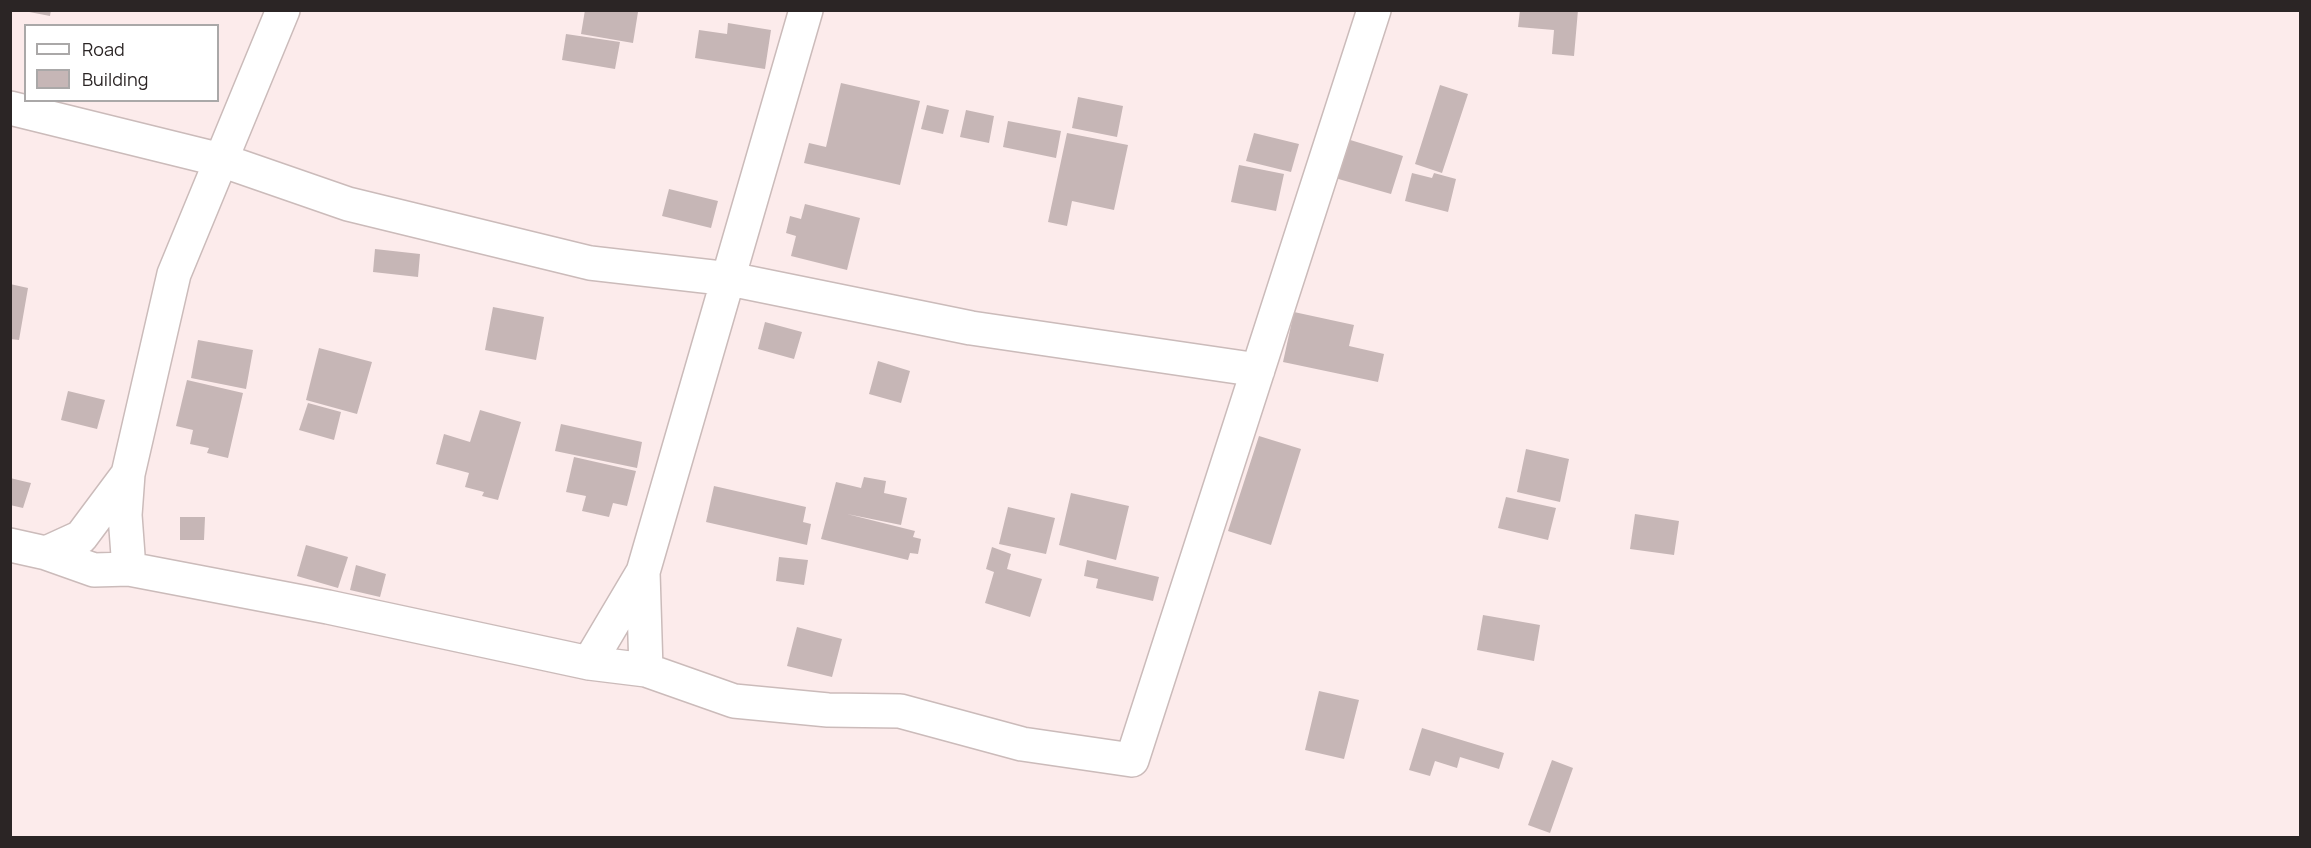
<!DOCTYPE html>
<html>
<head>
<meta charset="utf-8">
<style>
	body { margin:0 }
	#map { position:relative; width:2311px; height:848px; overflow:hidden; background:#fcebeb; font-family:Manrope,sans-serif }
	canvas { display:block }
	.frame { position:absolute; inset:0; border:12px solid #2b2525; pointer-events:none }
	.legend { position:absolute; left:24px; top:24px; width:195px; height:78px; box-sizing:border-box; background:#fff; border:2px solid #aaa8a8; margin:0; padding:8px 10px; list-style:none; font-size:18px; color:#2b2525 }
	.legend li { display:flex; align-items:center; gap:12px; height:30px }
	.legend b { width:30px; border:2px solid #aaa8a8 }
</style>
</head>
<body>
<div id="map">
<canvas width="2311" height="848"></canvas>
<div class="frame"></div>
<ul class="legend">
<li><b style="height:8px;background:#fff"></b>Road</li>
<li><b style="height:16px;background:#c6b6b6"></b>Building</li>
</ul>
</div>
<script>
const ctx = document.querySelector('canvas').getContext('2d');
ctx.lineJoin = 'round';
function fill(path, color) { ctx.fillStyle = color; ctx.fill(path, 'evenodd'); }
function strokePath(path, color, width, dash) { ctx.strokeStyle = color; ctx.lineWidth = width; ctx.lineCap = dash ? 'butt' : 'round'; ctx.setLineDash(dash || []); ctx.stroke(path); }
fill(new Path2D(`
	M19,10h32l-1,6z
	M585,10l53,2 -5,31 -52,-9z
	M1520,10h58l-4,46 -22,-2 2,-24 -36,-3z
	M728,23l43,7 -6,39 -70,-11 4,-28 28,4z
	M566,34l54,8 -5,27 -53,-9z
	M841,83l79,18 -20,84 -96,-22 5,-20 17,4z
	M1440,85l28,9 -26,79 -27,-9z
	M1078,97l45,9 -6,31 -45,-9z
	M927,105l22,5 -6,24 -22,-5z
	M966,110l28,6 -5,27 -29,-6z
	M1008,121l53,10 -5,27 -53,-11z
	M1067,133l61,12 -14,65 -42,-9 -5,25 -19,-4z
	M1254,133l45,11 -8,28 -45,-11z
	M1347,139l56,17 -12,38 -56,-16z
	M1239,165l45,9 -8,37 -45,-9z
	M1412,173l20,5 2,-5 22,6 -8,33 -43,-11z
	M669,189l49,12 -7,27 -49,-12z
	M805,204l55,14 -13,52 -56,-14 5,-20 -10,-3 4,-17 11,3z
	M375,249l45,5 -2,23 -45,-5z
	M10,284l18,4 -9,52 -9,-1z
	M493,307l51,10 -8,43 -51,-10z
	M1294,312l60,13 -5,21 35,8 -6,28 -95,-20z
	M765,322l37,10 -8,27 -36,-10z
	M198,340l55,10 -7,39 -55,-11z
	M319,348l53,14 -15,52 -51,-14z
	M878,361l32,10 -9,32 -32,-9z
	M187,380l56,13 -15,65 -21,-5 2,-5 -19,-4 3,-14 -17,-4z
	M68,391l37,9 -8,29 -36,-9z
	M308,403l33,9 -7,28 -35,-10z
	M480,410l41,12 -23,78 -16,-4 2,-4 -19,-5 4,-14 -33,-9 8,-30 26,8z
	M561,424l81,18 -5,26 -82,-17z
	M1259,436l42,13 -30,96 -43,-14z
	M1526,449l43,10 -9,43 -43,-10z
	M574,457l62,14 -9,35 -14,-3 -4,14 -27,-6 4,-15 -20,-4z
	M864,477l22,4 -2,12 23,5 -6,27 -54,-11 68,17 -2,6 8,2 -3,15 -8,-1 -2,7 -87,-21 15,-57 25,6z
	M10,478l21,5 -8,25 -13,-3z
	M714,486l92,21 -3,15 8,2 -4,21 -101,-23z
	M1071,493l58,13 -13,54 -57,-15z
	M1506,497l50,11 -8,32 -50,-12z
	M1008,507l47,11 -9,36 -47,-10z
	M1635,514l44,7 -5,34 -44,-6z
	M180,517h25l-1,23h-24z
	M306,545l42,12 -10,31 -41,-12z
	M992,547l19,7 -4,15 35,10 -12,38 -45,-14 9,-31 -8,-3z
	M779,557l29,3 -4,25 -28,-4z
	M1087,560l72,17 -6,24 -57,-13 2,-9 -14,-3z
	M356,565l30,9 -6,23 -30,-7z
	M1483,615l57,10 -6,36 -57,-11z
	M797,627l45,12 -10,38 -45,-11z
	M1319,691l40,9 -15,59 -39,-9z
	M1422,728l82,25 -5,16 -39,-12 -3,11 -22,-7 -5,15 -21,-6z
	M1552,760l21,8 -23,65 -22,-8z`), '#c6b6b6');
const minor = new Path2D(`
	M10,108l211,52 127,44 242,59 140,16 241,49 287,42
	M10,545l36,8 48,17 35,-1 199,38 261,56 57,7 88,31 94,9 72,1 122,33 110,16 242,-750
	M46,553l35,-16 47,-63
	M129,569l-4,-54 3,-41 46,-200 109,-264
	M643,572l3,98
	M589,663l54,-91 163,-562`);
strokePath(minor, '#cbbbba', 36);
strokePath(minor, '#fff', 33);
</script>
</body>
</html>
